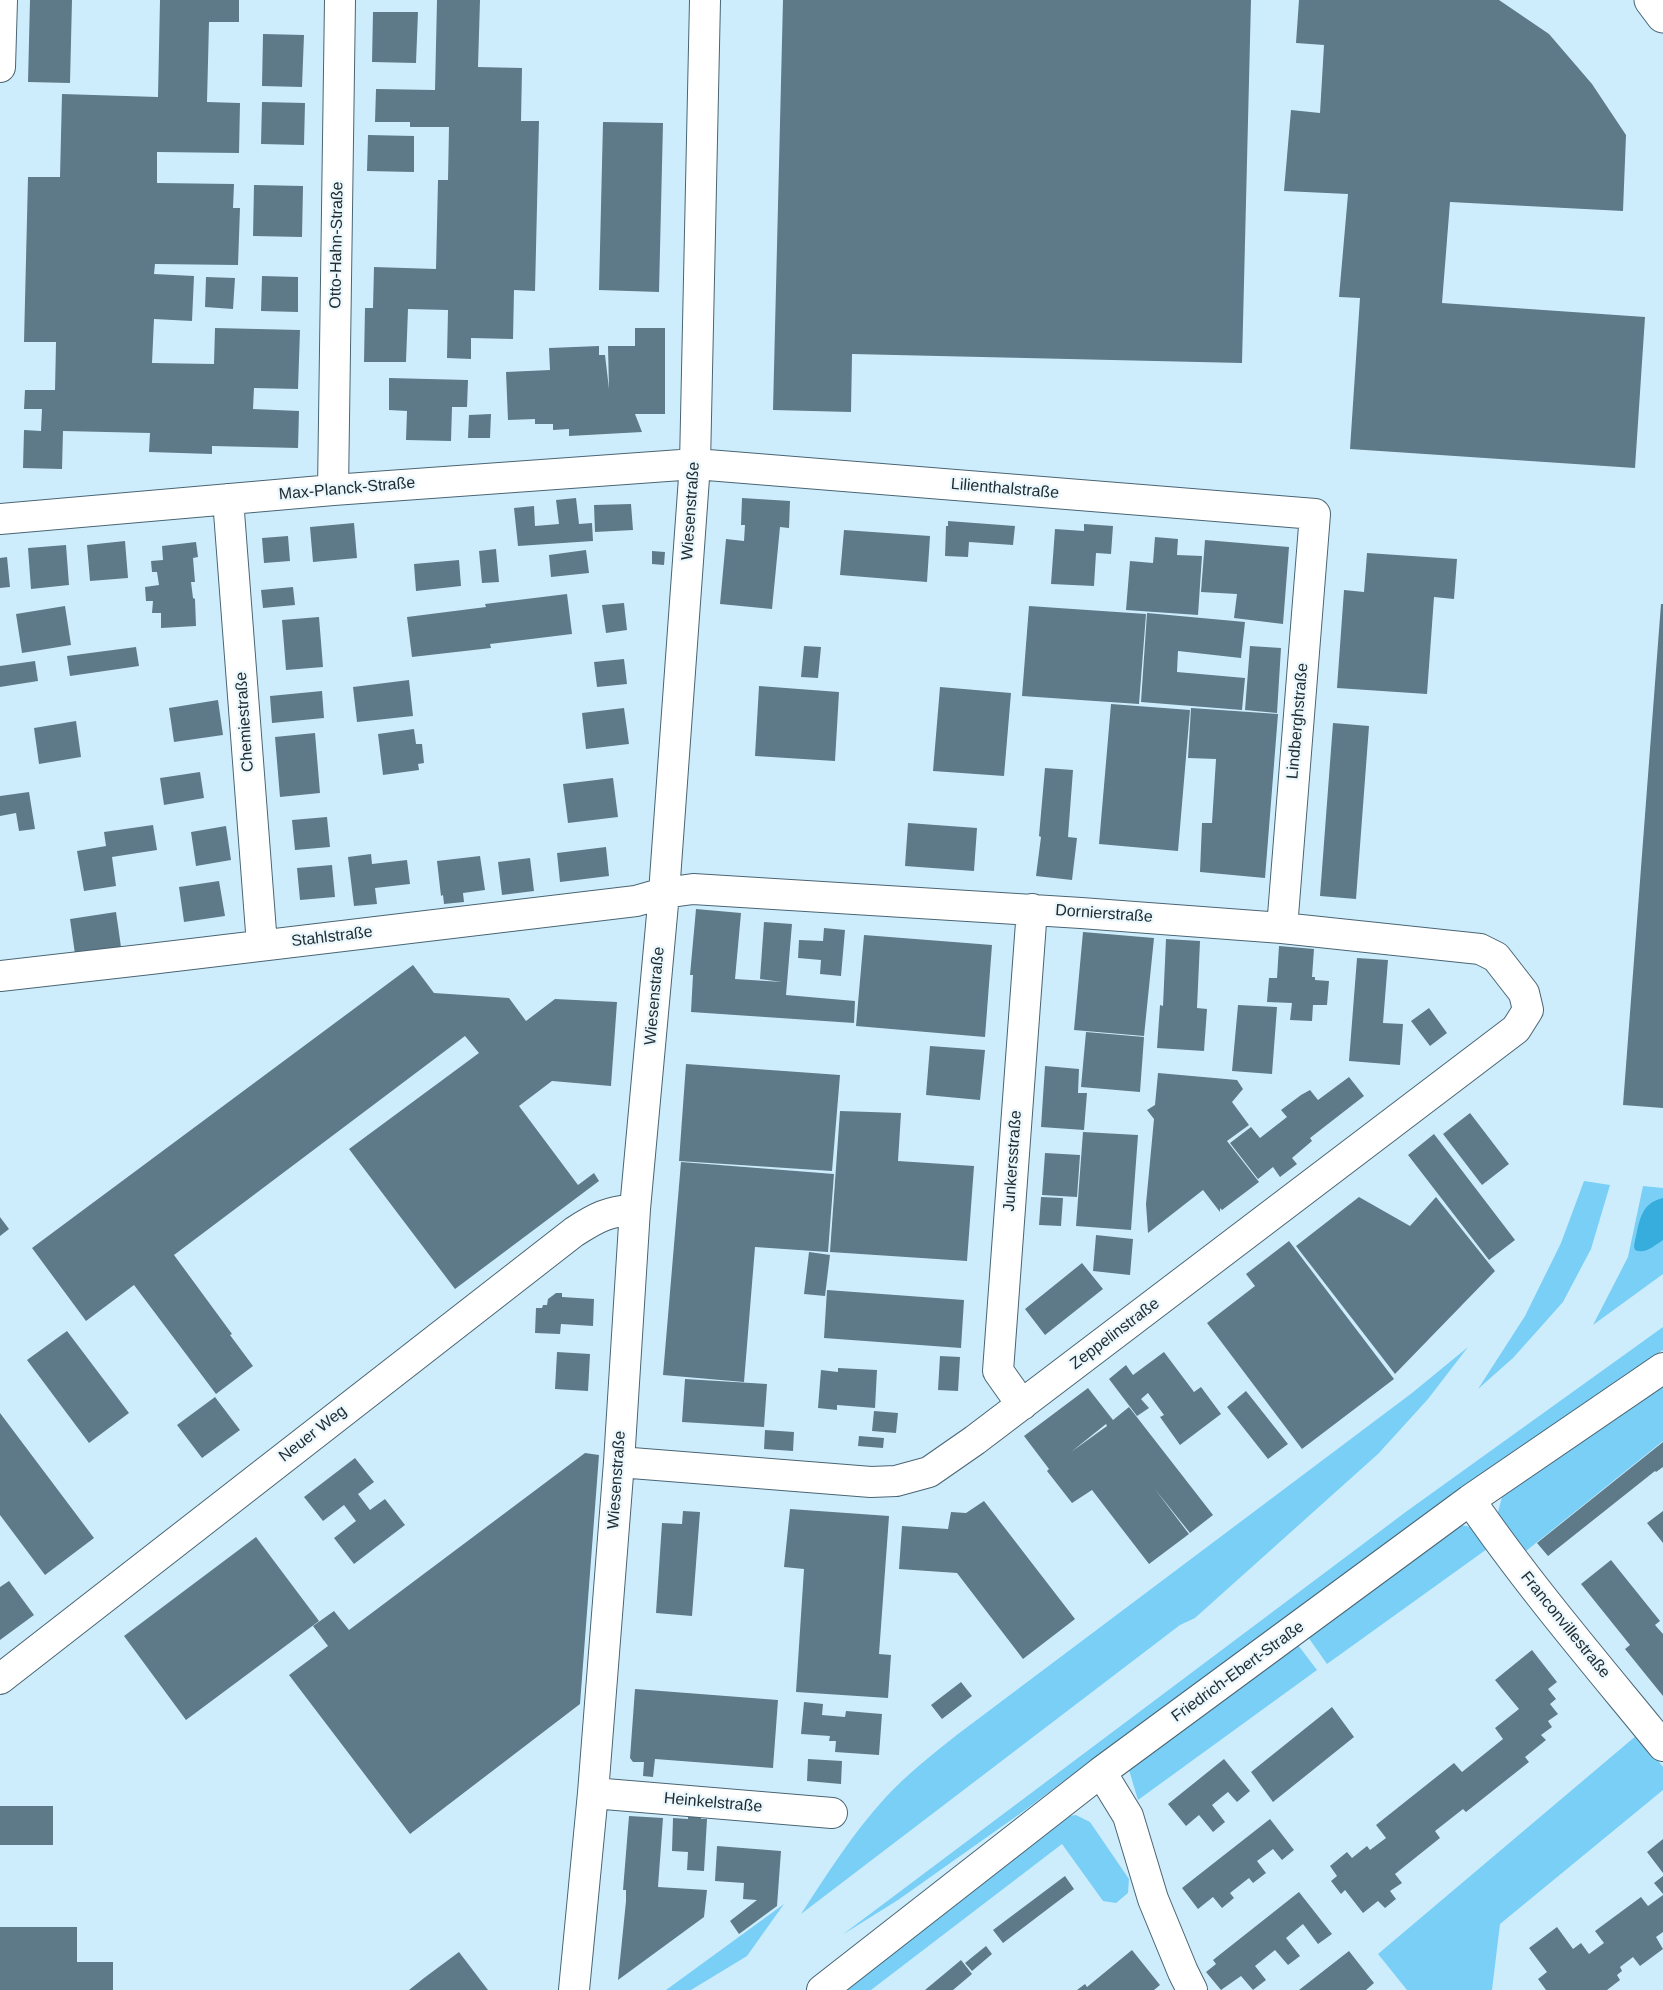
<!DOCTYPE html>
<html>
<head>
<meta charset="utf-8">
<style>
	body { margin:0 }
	canvas { display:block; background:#ceedfc }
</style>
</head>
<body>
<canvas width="1663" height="1990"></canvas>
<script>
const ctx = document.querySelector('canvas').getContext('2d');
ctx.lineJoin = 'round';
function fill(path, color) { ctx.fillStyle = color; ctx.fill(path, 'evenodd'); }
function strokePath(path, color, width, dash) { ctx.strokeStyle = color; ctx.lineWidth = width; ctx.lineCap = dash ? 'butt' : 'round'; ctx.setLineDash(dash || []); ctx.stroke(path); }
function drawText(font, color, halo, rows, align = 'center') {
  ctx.font = font + ' Helvetica,sans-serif'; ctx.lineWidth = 4.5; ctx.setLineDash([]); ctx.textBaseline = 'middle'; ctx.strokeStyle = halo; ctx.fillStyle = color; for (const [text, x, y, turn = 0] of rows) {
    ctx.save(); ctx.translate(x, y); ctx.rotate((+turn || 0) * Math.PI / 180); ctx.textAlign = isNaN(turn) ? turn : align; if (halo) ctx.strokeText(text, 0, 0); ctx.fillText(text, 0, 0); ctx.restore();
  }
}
fill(new Path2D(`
	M1584,1181l26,4 -19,64 -28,53 -50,56 -35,31 47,-73 36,-73z
	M1643,1186l20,2v86l-70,51 35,-68z
	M1663,1327v23l-54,36 -441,321 -87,61 -53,40 -130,92 -56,35 565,-424z
	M1468,1347l-40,52 -50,55 -183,164 -15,7 -379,289c26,-40 52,-81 84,-116 22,-24 48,-44 73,-64l454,-341z
	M1663,1385v56l-137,110 -29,-35 5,-19z
	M1460,1525l12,2 15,22 -160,115 -19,-27z
	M1298,1645l19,25 -179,130 -9,-30z
	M1637,1735l26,32v23l-163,134 -8,66h-85l-29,-36z
	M1076,1815l14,7 39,57 -1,14 -12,10 -13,-2 -41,-57 -191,146h-28l218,-173z
	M784,1904l-37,52 -56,34h-25z`), '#7acff6');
fill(new Path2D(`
	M1663,1198v42c-8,5 -18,15 -28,10l-1,-4c5,-21 5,-43 29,-48z`), '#36addc');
fill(new Path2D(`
	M30,0h42l-2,83 -42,-1z
	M160,0h79v22h-30l-2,80 33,1 -1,50 -82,-1v31l77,1 -1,24h7l-2,57 -83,-1 -1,10 40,2 -2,45 -38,-2 -2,44 62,1 1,-36 85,2 -2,59 -44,-1 -1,21 46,2 -1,37 -86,-2v8l-63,-2 1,-19 -87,-2 -1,38 -39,-1 1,-38 17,1 1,-22h-18l1,-19h30l1,-48h-32l4,-165h32l2,-83 96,3z
	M437,0h43l-2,67 44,1 -1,53h18l-4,170 -21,-1 -1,49 -42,-1v21l-24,-1 1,-48 -40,-1 -2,53h-42l1,-54h8l1,-41 62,2 2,-89h10l1,-53h-39v-5h-35l1,-33 59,1z
	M783,0h468l-9,363 -390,-9 -1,58 -78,-2z
	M1299,0h200l50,34 43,50 34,51 -3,76 -173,-9 -8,101 203,14 -10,151 -285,-19 10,-151 -21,-1 9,-103 -64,-3 7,-81 29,3 4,-68 -28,-2z
	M373,12h45l-2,51 -44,-1z
	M263,34l41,1 -2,52 -40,-1z
	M262,102l43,1 -1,42 -43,-1z
	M603,122l60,1 -4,169 -60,-2z
	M368,135l46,1v36l-47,-1z
	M254,185l49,1 -1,51 -49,-1z
	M262,276l36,1v35l-37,-1z
	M206,277l29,1 -2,31 -28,-2z
	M635,328h30v86h-30l7,18 -73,4v-7l-16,1v-6h-18v-5l-27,1 -2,-48 44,-2 -1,-22 50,-2v9h6l4,34 -1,-43h27z
	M389,378l79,2 -1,27h-15l-1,34 -45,-1 1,-29 -18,-1z
	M491,414l-1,24h-22l1,-23z
	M576,498l3,26 13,-1 1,18 -75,5 -4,-38 20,-2 1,20 24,-2 -3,-24z
	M742,498l48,3 -1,27 -9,-1 -8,82 -52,-5 6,-65 18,2 1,-16h-4z
	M631,504l2,26 -38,2 -1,-27z
	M948,521l67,5 -2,19 -44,-3 -1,15 -23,-1 1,-30h2z
	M354,523l3,35 -44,4 -3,-35z
	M1084,524l29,2 -2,28 -15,-1 -2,33 -43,-2 4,-55 29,2z
	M844,530l86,6 -3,46 -87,-7z
	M288,536l2,25 -26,2 -2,-25z
	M1155,537l23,2 -1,16 25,1 -4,59 -72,-5 4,-49 23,2z
	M1205,540l84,7 -6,77 -49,-6 3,-24 -36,-2z
	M125,541l3,37 -38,3 -3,-36z
	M196,542l2,15 -5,1 2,24h-4l2,16 2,1 1,27 -35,2v-15h-9l1,-12h-7l-1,-14 14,-2 -2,-13h-5l-1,-11 12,-1 -1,-14z
	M66,545l3,40 -38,4 -3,-41z
	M496,549l3,33 -17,1 -3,-32z
	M586,550l3,23 -38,4 -2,-22z
	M652,551l13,1 -1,13 -12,-1z
	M1367,553l90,6 -3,40 -20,-2 -7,97 -90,-6 7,-98 20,2z
	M7,557l3,30 -10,1v-30z
	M459,560l2,26 -45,5 -2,-27z
	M293,587l2,18 -32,3 -2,-18z
	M567,594l5,40 -82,10 1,4 -79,9 -5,-40 79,-10 -1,-3z
	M624,603l3,27 -21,3 -4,-28z
	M1661,604h2v504l-40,-3z
	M65,606l6,39 -49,8 -6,-39z
	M1029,606l117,8 -7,90 -117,-8z
	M1147,613l98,9 -4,36 -63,-7 -1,21 68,6 -3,32 -101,-8z
	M319,617l4,50 -37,3 -4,-50z
	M804,646l17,1 -3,31 -17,-1z
	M1250,646l31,2 -4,65 -32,-3z
	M136,647l3,19 -69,10 -3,-20z
	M624,659l3,25 -30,3 -3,-25z
	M35,661l3,20 -38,6v-21z
	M409,680l4,36 -56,6 -4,-35z
	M759,686l80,6 -4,69 -80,-5z
	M940,687l71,6 -7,83 -71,-5z
	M322,691l2,27 -52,5 -2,-27z
	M218,700l5,35 -49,7 -5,-34z
	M1111,704l79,6 -12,141 -79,-7z
	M624,708l5,36 -43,5 -4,-36z
	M1191,708l87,6 -13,164 -65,-6 2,-49h10l4,-64 -28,-1z
	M76,721l5,36 -42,7 -5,-36z
	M1333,723l36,3 -13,173 -36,-3z
	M414,729l2,15h6l2,19 -6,1 1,6 -36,5 -5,-41z
	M315,733l5,60 -40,4 -5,-60z
	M1045,768l28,2 -5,67 9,1 -5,42 -36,-4 5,-39 -2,-1z
	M200,772l4,26 -40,7 -4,-27z
	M613,778l5,39 -50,6 -5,-39z
	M29,792l6,37 -16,2 -3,-18 -16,3v-20z
	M327,817l3,30 -35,3 -3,-30z
	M908,823l69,5 -3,43 -69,-5z
	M153,825l4,25 -45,7 4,29 -32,5 -7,-40 29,-5 -2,-14z
	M226,826l5,34 -35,6 -5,-34z
	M606,847l3,29 -49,6 -3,-29z
	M371,854l1,10 35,-4 3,24 -35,4 2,16 -23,2 -6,-49z
	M480,856l5,34 -22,3 1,9 -20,2 -1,-9 -2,1 -4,-35z
	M530,858l4,33 -32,4 -4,-33z
	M332,865l3,32 -35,3 -3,-32z
	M219,881l6,35 -41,6 -5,-35z
	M696,909l45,4 -6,66 47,3 -22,-3 4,-57 28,2 -6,71 69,6 -1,22 -163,-11 2,-37h-3z
	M116,912l5,35 -46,7 -5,-35z
	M824,928l21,2 -4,46 -21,-2 1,-14 -23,-2 1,-18 24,1z
	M1083,932l71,6 -10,98 -70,-6z
	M864,935l128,10 -7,92 -129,-11z
	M1166,939l34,2 -3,67 10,1 -3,42 -47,-3 3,-43 3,1z
	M1279,946l35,3 -2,28h3v3l14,1 -2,24h-14l-1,16 -22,-1 2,-17 -25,-1 2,-24h8z
	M1357,958l31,2 -5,63 20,1 -3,41 -51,-4z
	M413,965l21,28 75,5 17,23 29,-22 62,3 -6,84 -59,-5 -33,25 59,79 16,-12 5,8 -144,108 -106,-140 130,-96 -14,-17 -291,219 58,79 -2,1 23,31 -37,28 -82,-109 -48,36 -54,-73z
	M1238,1005l39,2 -5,67 -40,-3z
	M1429,1008l18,25 -17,13 -19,-25z
	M1086,1032l58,5 -4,55 -59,-5z
	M930,1046l55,4 -5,50 -54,-5z
	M686,1064l154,11 -8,96 -153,-10z
	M1045,1066l34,3 -1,24h9l-3,37 -43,-3z
	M1158,1073l79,7 6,9 -11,13 17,23 -22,16 32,41 -37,28 -2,-2v4l-17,-22 -55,43 -2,-29 8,-85 -7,-9 8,-5z
	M1349,1077l15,19 -54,42 2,3 -20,17 5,6 -17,13 -7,-10 -15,12 -28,-36 21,-16 9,11 27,-21 -6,-7 20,-15 9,-5 8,10z
	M840,1111l61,2 -3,48 76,5 -7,95 -137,-9z
	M1470,1113l39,51 -27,21 -39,-51z
	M1083,1132l55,3 -7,95 -55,-4z
	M1434,1134l81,106 -26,20 -81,-105z
	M1045,1153l35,2 -3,42 -35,-2z
	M681,1162l153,12 -6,78 -73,-5 -11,135 -81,-7z
	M1041,1197l22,1 -2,28 -22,-1z
	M1359,1197l51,29 26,-29 59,74 -100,103 -99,-128z
	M0,1217l9,12 -9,7z
	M1096,1235l37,4 -3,36 -37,-4z
	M1289,1241l105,138 -92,70 -95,-126 48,-37 -9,-12z
	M809,1252l21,3 -5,41 -21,-2z
	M1082,1263l21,26 -58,46 -20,-26z
	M827,1290l137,10 -3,48 -137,-10z
	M556,1293h6v4l32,2 -1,27 -32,-2 -1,10 -25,-1 1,-25h6l1,-3h4l1,-6z
	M67,1331l62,82 -40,30 -62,-83z
	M557,1352l33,2 -2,37 -33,-2z
	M1164,1352l30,40 7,-5 20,27 -41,31 -20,-28 4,-2 -16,-22 -7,6 8,9 -12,8 -28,-37 17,-14 7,10z
	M940,1356l20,1 -2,34 -20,-1z
	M838,1368l39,2 -2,38 -38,-3v5l-19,-2 3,-38 17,2z
	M685,1379l82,5 -3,43 -82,-5z
	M1088,1388l25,32 16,-13 84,108 -23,18 -36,-45 35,46 -40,30 -57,-74 -20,13 -25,-32 2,-2 -25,-33zM1106,1424l1,2 -36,26z
	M1246,1391l42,53 -20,15 -41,-52z
	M215,1397l25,33 -38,28 -25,-33z
	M874,1411l24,2 -2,20 -24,-2z
	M0,1413l94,125 -49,37 -45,-60z
	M765,1430l29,2 -1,19 -29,-2z
	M859,1436l25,2 -1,10 -25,-2z
	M1663,1442v25l-7,5 -1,-1 -107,85 -11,-13z
	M585,1453l14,2 -19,249 -170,130 -121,-159 39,-29 -15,-20 21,-15 15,19z
	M355,1458l19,24 -16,12 12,16 15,-11 20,26 -51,39 -20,-26 22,-17 -12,-16 -21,16 -19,-24z
	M984,1501l91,118 -52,40 -66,-86 -58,-4 3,-43 46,3 3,-17 15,1z
	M790,1509l99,7 -10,138 12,1 -3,43 -92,-6 8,-123 -20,-2z
	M683,1511l17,1 -8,104 -36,-3 6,-90 20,1z
	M1663,1511v32l-16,-20z
	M256,1537l63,84 -133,99 -62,-84z
	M1611,1560l49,61 -5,4 8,9v62l-38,-47 5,-4 -49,-61z
	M9,1581l25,34 -34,25v-53z
	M1532,1650l25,32 -9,7 8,10 -6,5 8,10 -10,7 4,6 -11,8 5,5 -21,17 4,5 -63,50 -3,-3 -28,22 5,7 -45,36 7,9 -12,8 6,8 -11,9 -7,-7 -15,12 -18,-23 -4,4 -10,-13 6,-5 -7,-10 17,-14 5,6 15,-12 3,4 16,-12 -10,-13 78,-62 8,9 41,-33 -8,-11 24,-19 -24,-29z
	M961,1682l11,14 -30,23 -11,-14z
	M635,1689l143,11 -5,68 -118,-9 -2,18 -10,-1 1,-14h-11l-3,-4z
	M804,1702l19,2 -1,11 23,2 1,-6 36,3 -3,41 -44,-3 1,-11h-7l1,-5 -29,-2z
	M1332,1707l22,30 -81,65 -22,-30z
	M808,1759l34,2 -1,23 -34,-3z
	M1224,1759l26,32 -13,11 -9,-10 -16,13 13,17 -12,10 -14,-17 -13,11 -18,-22z
	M0,1806h53v39h-53z
	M688,1815l13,1v3h6l-3,52 -17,-1 1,-18 -16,-1 1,-33 15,1z
	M629,1816l34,2 -5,69 49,3 -3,27 -86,63 8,-79v-11h-3z
	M1270,1819l24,31 -12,10 -9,-11 -16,12 9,12 -13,10 -4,-5 -19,15 4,5 -12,10 -9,-11 -15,12 -16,-21z
	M1663,1839v34l-16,-21z
	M717,1846l64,5 -4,55 -38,28 -9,-13 27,-21 -14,-1 1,-16 -29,-2z
	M1065,1876l9,13 -71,54 -10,-13z
	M1663,1876v18l-9,-11z
	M1299,1892l33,42 -14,10 -15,-20 -17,14 14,18 -12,9 -13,-15 -20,16 11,14 -13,10 -12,-14 -20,14 -15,-18 10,-8 -3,-4z
	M1663,1895v37l-7,5 7,12 -23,17 -7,-9 -13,10 2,4 -5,4 3,5 -13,10h-61l-8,-11 9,-7 -18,-24 28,-21 16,22 8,-6 8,11 15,-11 -9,-12 46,-34 7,9z
	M0,1927h77v35h36v28h-113z
	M986,1946l6,8 -20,17 -7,-8z
	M1132,1950l28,35 -6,5h-77l8,-6 2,3z
	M1349,1951l25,32 -8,7h-67z
	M459,1952l29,38h-79l15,-12z
	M961,1960l11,14 -19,16h-28z`), '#5e7a88');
const minor = new Path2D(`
	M0,67l2,-67
	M333,490l7,-490
	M228,499l34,446
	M0,519l333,-29 362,-26 620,50 -33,414
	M0,976l150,-17 486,-58 28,-8 29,-4 388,24 201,15 198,21 16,8 28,36 4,17 -12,19 -541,411 -46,32 -33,9 -25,1 -252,-20
	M1022,1405l-24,-34 34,-462
	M1470,1500c59,86 127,165 193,246
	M0,1679l574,-447c23,-15 33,-20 61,-23
	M1101,1772l27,44 25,83 30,73 9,18
	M593,1793l239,20
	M574,1990l19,-197 26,-331 16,-253 29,-316 31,-429 10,-464
	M822,1990l279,-218 369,-272 193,-132`);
const major = new Path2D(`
	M1651,0l12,16`);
strokePath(minor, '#4a6573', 32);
strokePath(major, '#4a6573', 35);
strokePath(minor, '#fff', 30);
strokePath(major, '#fff', 33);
drawText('16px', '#212d32', '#eaf7fd', [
	["Otto-Hahn-Straße",337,245,-89],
	["Max-Planck-Straße",347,489,-5],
	["Lilienthalstraße",1005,489,5],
	["Wiesenstraße",691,511,-86],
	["Lindberghstraße",1298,721,-85],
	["Chemiestraße",245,722,-94],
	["Dornierstraße",1104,914,4],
	["Stahlstraße",332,937,-7],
	["Wiesenstraße",655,996,-85],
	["Junkersstraße",1013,1161,-86],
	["Zeppelinstraße",1115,1334,-37],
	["Neuer Weg",313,1434,-38],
	["Wiesenstraße",617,1480,-86],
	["Franconvillestraße",1565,1625,51],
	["Friedrich-Ebert-Straße",1238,1672,-36],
	["Heinkelstraße",713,1803,5]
]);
</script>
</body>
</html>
